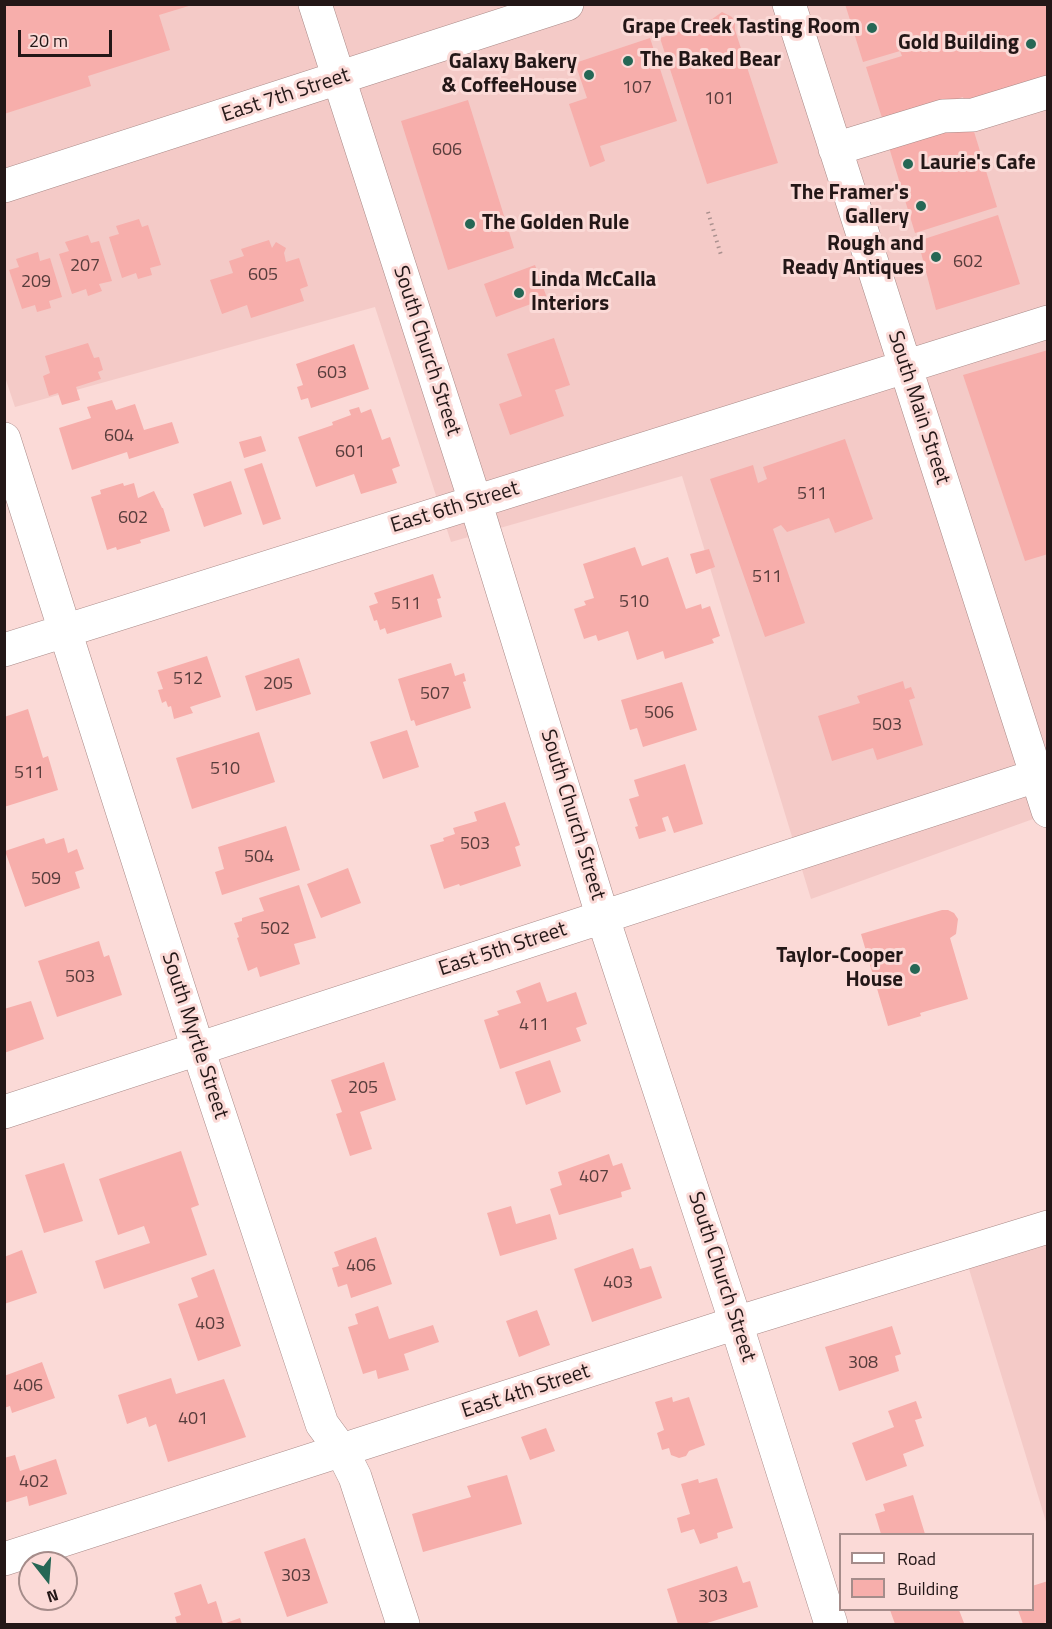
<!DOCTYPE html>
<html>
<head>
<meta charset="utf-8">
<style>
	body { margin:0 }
	#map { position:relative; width:1052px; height:1629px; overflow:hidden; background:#fbdad7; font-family:"Titillium Web",sans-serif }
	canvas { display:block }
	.frame { position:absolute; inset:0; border:6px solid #231717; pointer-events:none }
	.legend { position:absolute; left:839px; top:1533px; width:195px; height:78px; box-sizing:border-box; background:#fbdad7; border:2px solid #a58c8a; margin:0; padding:8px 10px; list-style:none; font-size:18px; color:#231717 }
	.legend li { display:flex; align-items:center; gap:12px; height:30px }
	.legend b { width:30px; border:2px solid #a58c8a }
	.north { position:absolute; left:18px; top:1551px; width:60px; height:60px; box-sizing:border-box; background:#fbdad7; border:2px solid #a58c8a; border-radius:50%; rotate:163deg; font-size:16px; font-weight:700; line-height:24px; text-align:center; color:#231717 }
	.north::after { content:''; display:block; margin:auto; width:21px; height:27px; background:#266755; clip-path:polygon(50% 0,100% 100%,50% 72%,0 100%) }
	.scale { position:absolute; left:18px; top:30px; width:94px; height:27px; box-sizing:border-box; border:3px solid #231717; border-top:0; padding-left:8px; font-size:18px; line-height:21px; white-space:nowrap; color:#231717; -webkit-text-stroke:4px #fbdad7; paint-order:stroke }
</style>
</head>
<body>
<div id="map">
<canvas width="1052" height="1629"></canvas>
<div class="frame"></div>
<ul class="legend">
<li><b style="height:8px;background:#fff"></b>Road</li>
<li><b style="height:16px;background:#f7aeab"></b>Building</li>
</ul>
<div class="north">N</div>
<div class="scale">20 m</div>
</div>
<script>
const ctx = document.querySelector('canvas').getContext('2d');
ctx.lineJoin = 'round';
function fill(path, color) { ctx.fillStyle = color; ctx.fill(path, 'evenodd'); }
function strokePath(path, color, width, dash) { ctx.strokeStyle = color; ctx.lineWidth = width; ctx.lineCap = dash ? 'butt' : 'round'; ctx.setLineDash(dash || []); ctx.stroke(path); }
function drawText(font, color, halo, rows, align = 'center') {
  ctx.font = font + ' "Titillium Web",sans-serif'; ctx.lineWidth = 6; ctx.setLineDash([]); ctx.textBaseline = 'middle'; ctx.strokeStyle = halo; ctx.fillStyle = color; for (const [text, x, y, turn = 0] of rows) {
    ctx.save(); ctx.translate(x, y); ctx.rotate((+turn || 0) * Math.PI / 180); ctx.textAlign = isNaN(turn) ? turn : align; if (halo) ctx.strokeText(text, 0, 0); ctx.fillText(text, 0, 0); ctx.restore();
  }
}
fill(new Path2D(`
	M4,5h1043v809l-236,85 -129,-423 -231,66 -76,-235 -360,100 -11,-33z
	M1047,1218v307l-85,-279z`), '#f4cac7');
fill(new Path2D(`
	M4,4h188v1l-33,10 11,35 -82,26 3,10 -87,28z
	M845,4h203v80l-81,25 -4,-12 -43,14 -38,7 -16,-51 36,-11 -2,-5 -37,11z
	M722,12l10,5 3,5v8l43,133 -71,21 -47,-146 48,-16z
	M650,38l27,83 -77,25 5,15 -15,6 -21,-63 18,-6 -12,-35z
	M468,100l46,148 -66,22 -47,-149z
	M972,125l25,82 -82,26 -27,-89z
	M998,215l22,69 -84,26 -18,-69z
	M139,219l3,8 6,-2 13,40 -11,3 2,7 -14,4 -2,-6 -14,5 -13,-41 10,-3 -3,-8z
	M88,235l3,8 8,-2 13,40 -13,3 3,7 -14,5 -2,-7 -14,5 -13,-40 10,-3 -4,-9z
	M269,240l3,8 4,-6 10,6 -2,5 2,9 13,-4 9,28 -8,3 4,12 -53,17 -4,-13 -25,9 -12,-34 23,-7 -4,-12 15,-5 -3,-7z
	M38,252l2,9 10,-3 12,39 -13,4 2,7 -14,4 -2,-7 -13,4 -13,-39 10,-3 -3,-8z
	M535,265l12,33 -51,19 -12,-33z
	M554,338l16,47 -15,5 9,26 -54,19 -11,-31 23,-8 -15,-42z
	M88,343l6,15 5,-1 4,13 -5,2 3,7 -25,8 4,13 -18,5 -4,-12 -9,3 -6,-20 7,-3 -5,-17z
	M354,344l15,45 -58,19 -3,-10 -7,2 -4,-13 6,-2 -7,-21z
	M1048,350v204l-23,7 -62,-186z
	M112,400l4,10 19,-6 9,26 28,-8 7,21 -50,16 -2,-7 -55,18 -13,-42 32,-10 -4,-11z
	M359,407l2,6 10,-4 11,31 8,-3 10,29 -8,3 5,14 -36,11 -7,-20 -38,13 -18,-50 35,-12 -1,-3 19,-7 -2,-5z
	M261,436l5,15 -22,7 -5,-16z
	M845,439l28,80 -38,14 -6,-15 -42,14 -6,-7 -8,4 32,94 -40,14 -55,-158 43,-14 5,18 9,-4 -4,-12z
	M262,463l19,56 -18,6 -19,-56z
	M231,481l11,33 -38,13 -11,-33z
	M123,483l1,3 10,-3 4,15 16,-7 8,17h1l7,23 -30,9 1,3 -24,7 -1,-3 -9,3 -16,-53 10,-3 -1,-4z
	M635,547l7,19 26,-9 18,52 15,-5 1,5 8,-3 10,30 -8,3 2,4 -49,16 -2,-8 -26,9 -9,-29 -30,10 -2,-6 -12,4 -10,-30 12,-4 -2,-4 10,-3 -11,-34z
	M709,549l6,18 -19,7 -6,-20z
	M433,574l8,24 -4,1 5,18 -55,17 -2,-6 -5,2 -3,-10 -3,1 -5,-15 9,-3 -4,-10z
	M207,656l14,41 -31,10 3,6 -19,6 -3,-13 -3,1 -2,-6 -4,2 -4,-13 5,-1 -6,-17z
	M299,658l12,36 -55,17 -11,-35z
	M451,663l4,13 9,-3 2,8 -3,1 8,26 -55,18 -2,-6 -3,1 -13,-42z
	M903,681l2,8 6,-2 4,11 -6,2 14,45 -46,15 -4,-12 -41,13 -14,-45 42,-13 -3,-7z
	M682,682l15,48 -54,17 -6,-19 -7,2 -9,-30z
	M28,709l15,49 5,-2 10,34 -54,17v-90z
	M407,730l12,37 -36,12 -13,-37z
	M259,732l16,50 -83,27 -16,-51z
	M685,764l18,60 -29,9 -6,-17 -6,2 4,13 -27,8 -4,-12 3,-1 -9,-27 10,-3 -5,-16z
	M505,802l15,43 -5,2 6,19 -61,20 -1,-2 -15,5 -14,-44 14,-4 -1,-3 12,-4 -2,-6 24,-7 -3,-9z
	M286,826l14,44 -78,25 -7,-23 9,-3 -6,-22z
	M44,838l2,6 18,-6 4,15 9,-4 7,20 -9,3 5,16 -55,19 -20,-56z
	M348,868l13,35 -40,15 -14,-34z
	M299,885l17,53 -22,6 6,20 -40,13 -3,-10 -9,4 -11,-33 2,-1 -5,-14 8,-2v-3l22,-7 -5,-13z
	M942,910h6l6,3 4,6 -2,15 -6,4 18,61 -48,14 1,3 -33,10 -27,-92z
	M99,941l5,16 5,-2 13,40 -65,22 -19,-56z
	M540,982l7,20 29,-10 11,32 -11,4 5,13 -81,28 -16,-49 15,-5 -2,-4 24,-8 -5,-12z
	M31,1001l13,38 -40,14v-44z
	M550,1060l11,32 -35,13 -11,-33z
	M384,1062l12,38 -36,12 12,37 -22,7 -14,-42 6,-2 -11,-32z
	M181,1151l18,54 -8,3 16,47 -103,34 -9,-28 55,-18 -6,-17 -26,9 -19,-56z
	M609,1154l4,12 9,-3 9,26 -10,3 1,5 -63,18 -9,-26 12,-4 -4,-13z
	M64,1163l19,58 -39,12 -19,-58z
	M511,1206l5,18 34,-10 7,25 -57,17 -13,-43z
	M376,1237l16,47 -41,14 -4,-14 -9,3 -6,-19 7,-2 -5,-14z
	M633,1248l7,21 11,-3 11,32 -70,24 -18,-53z
	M22,1250l15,43 -33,11v-47z
	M214,1269l27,77 -43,15 -20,-57 20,-7 -7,-19z
	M378,1306l11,33 44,-14 6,17 -35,12 5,16 -31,9 -2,-9 -13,4 -15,-47 10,-3 -3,-10z
	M537,1310l13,35 -31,12 -13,-36z
	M892,1326l9,28 -6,2 4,15 -60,20 -14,-44z
	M42,1362l13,36 -43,15 -2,-7 -6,2v-32z
	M171,1378l5,16 48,-15 22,58 -78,25 -12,-38 -7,3 -3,-10 -19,7 -9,-29z
	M672,1397l1,5 16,-5 16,48 -16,6 -3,5 -7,2 -8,-3 -2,-7 -7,2 -5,-17 7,-3 -9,-28z
	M916,1401l6,17 -7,2 9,26 -21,8 4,12 -41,15 -14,-38 42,-16 -6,-16z
	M546,1428l9,23 -25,9 -9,-23z
	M15,1455l5,16 36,-12 11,35 -38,12 -2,-10 -23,7v-45z
	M507,1475l15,49 -99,28 -11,-38 59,-17 -4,-11z
	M717,1478l16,50 -16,5 1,5 -18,6 -6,-15 -13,4 -4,-15 13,-4 -9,-30 17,-5 1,4z
	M913,1495l12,39h-44l-6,-20 10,-3 -2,-7z
	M305,1538l23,65 -41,14 -23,-65z
	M737,1566l6,17 7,-2 8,26 -54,17h-26l-11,-35z
	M1048,1581v41l-8,2h-17l-5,-14h14v-24z
	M201,1584l7,20 8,-3 7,23 17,-6 2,6h-65l-2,-7 6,-2 -7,-22z
	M890,1610h69l5,13 -69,1z`), '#f7aeab');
const minor = new Path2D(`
	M315,4l160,497 128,417 133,405 95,301
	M789,4l259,807
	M835,149l108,-33 30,-1 75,-23
	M4,186l563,-182
	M4,439l194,610 124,375 20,27 13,26 48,147
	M4,650l1044,-328
	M4,1112l1044,-340
	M4,1559l732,-236 312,-96`);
strokePath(minor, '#a98a88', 34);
strokePath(new Path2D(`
	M708,212l13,43`), '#a9908e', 4, [1.5, 4.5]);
strokePath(minor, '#fff', 33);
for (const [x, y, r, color] of [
	[872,28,6,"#266755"],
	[1031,44,6,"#266755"],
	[628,61,6,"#266755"],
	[589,75,6,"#266755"],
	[908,164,6,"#266755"],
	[921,206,6,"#266755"],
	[470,224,6,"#266755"],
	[936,257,6,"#266755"],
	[519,293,6,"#266755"],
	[915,969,6,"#266755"]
]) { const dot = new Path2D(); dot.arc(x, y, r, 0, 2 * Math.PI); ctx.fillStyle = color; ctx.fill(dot); strokePath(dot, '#fbdad7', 2); }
drawText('18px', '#583d3c', null, [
	["107",637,89],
	["101",719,100],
	["606",447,151],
	["602",968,263],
	["207",85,267],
	["605",263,276],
	["209",36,283],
	["603",332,374],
	["604",119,437],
	["601",350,453],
	["511",812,495],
	["602",133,519],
	["511",767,578],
	["510",634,603],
	["511",406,605],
	["512",188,680],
	["205",278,685],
	["507",435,695],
	["506",659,714],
	["503",887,726],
	["510",225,770],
	["511",29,774],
	["503",475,845],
	["504",259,858],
	["509",46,880],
	["502",275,930],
	["503",80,978],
	["411",534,1026],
	["205",363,1089],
	["407",594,1178],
	["406",361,1267],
	["403",618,1284],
	["403",210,1325],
	["308",863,1364],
	["406",28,1387],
	["401",193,1420],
	["402",34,1483],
	["303",296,1577],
	["303",713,1598]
]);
drawText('bold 21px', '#231717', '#fbdad7', [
	["Grape Creek Tasting Room",860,28],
	["Gold Building",1019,44],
	["The Baked Bear",640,61,"left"],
	["Galaxy Bakery",577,63],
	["& CoffeeHouse",577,87],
	["Laurie's Cafe",920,164,"left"],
	["The Framer's",909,194],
	["Gallery",909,218],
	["The Golden Rule",482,224,"left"],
	["Rough and",924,245],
	["Ready Antiques",924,269],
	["Linda McCalla",531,281,"left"],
	["Interiors",531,305,"left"],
	["Taylor-Cooper",903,957],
	["House",903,981]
], 'right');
drawText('21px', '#231717', '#fbdad7', [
	["East 7th Street",286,96,-18],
	["South Church Street",426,351,72],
	["South Main Street",918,408,72],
	["East 6th Street",455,508,-17],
	["South Church Street",572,815,73],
	["East 5th Street",503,950,-18],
	["South Myrtle Street",194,1036,72],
	["South Church Street",721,1277,72],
	["East 4th Street",526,1392,-18]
]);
</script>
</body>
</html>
